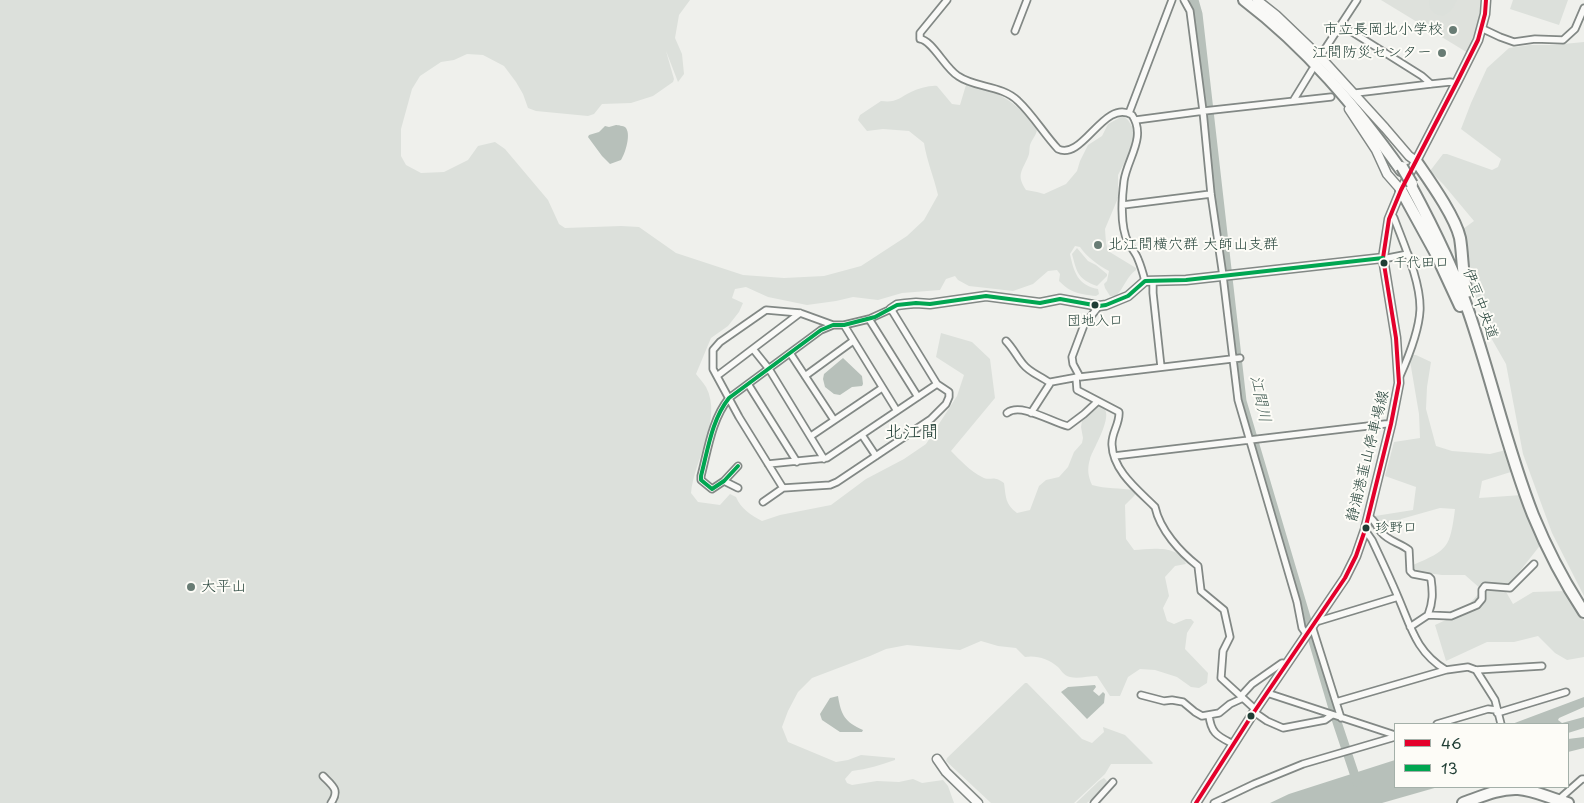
<!DOCTYPE html>
<html>
<head>
<meta charset="utf-8">
<style>
	body { margin:0 }
	#map { position:relative; width:1584px; height:803px; overflow:hidden; background:#eff0ec; font-family:"Playpen Sans",sans-serif }
	canvas { display:block }
	.legend { position:absolute; left:1394px; top:723px; width:175px; height:65px; box-sizing:border-box; background:#fdfcf7; border:1px solid #a4b0a9; margin:0; padding:6px 9px; list-style:none; font-size:15px; color:#1f3d34 }
	.legend li { display:flex; align-items:center; gap:10px; height:25px }
	.legend b { width:25px; border:1px solid #a4b0a9 }
</style>
</head>
<body>
<div id="map">
<canvas width="1584" height="803"></canvas>
<ul class="legend">
<li><b style="height:6px;background:#e4002b"></b>46</li>
<li><b style="height:6px;background:#00a651"></b>13</li>
</ul>
</div>
<script>
const ctx = document.querySelector('canvas').getContext('2d');
ctx.lineJoin = 'round';
function fill(path, color) { ctx.fillStyle = color; ctx.fill(path, 'evenodd'); }
function strokePath(path, color, width, dash) { ctx.strokeStyle = color; ctx.lineWidth = width; ctx.lineCap = dash ? 'butt' : 'round'; ctx.setLineDash(dash || []); ctx.stroke(path); }
function drawText(font, color, halo, rows, align = 'center') {
  ctx.font = font + ' "Playpen Sans","Klee One",sans-serif'; ctx.lineWidth = 4; ctx.setLineDash([]); ctx.textBaseline = 'middle'; ctx.strokeStyle = halo; ctx.fillStyle = color; for (const [text, x, y, turn = 0] of rows) {
    ctx.save(); ctx.translate(x, y); ctx.rotate((+turn || 0) * Math.PI / 180); ctx.textAlign = isNaN(turn) ? turn : align; if (halo) ctx.strokeText(text, 0, 0); ctx.fillText(text, 0, 0); ctx.restore();
  }
}
fill(new Path2D(`
	M1381,0h101l-3,21 -11,32z`), '#dee1dc');
fill(new Path2D(`
	M0,0h690l-11,15 -4,23 7,16 2,20 -6,8 -12,-31 8,28 -1,3 -20,14 -22,7 -29,1 -8,10 -6,2 -52,-5 -8,-3 -5,-14 -7,-12 -12,-16 -21,-11 -16,-1 -13,6 -13,2 -21,14 -8,13 -11,40v27l5,9 15,8 23,-1 24,-12 10,-14 17,-4 10,7 43,51 11,24 6,4 56,-2 18,1 37,26 67,22 41,3 40,-2 37,-10 46,-30 17,-16 14,-25c-4,-18 -11,-33 -14,-52l-15,-12 -26,-2 -16,2 -9,-11 2,-5 21,-14c15,2 18,-3 30,-9 6,-3 20,-7 26,-6l15,18 8,1 6,-20c7,-2 16,2 23,5 22,10 34,19 48,40 -1,6 -5,9 -7,15 -1,4 0,8 -2,12 -6,14 -12,18 -2,33l11,2 7,2 22,-10 11,-13 3,-10 8,-16 14,-9 6,-12 15,-8 5,4 7,11 -6,23 -11,21v23l-13,31 1,14 2,8 28,17v2c-9,6 -12,18 -20,26h-6l-5,-8 -1,-4 3,-3 2,-10c-11,-6 -22,-14 -29,-24l-5,-1 -5,8c4,19 8,31 28,35l1,5 -3,2c-17,-2 -25,-3 -37,-15l1,-7 -3,-4 -9,1 -15,13 -20,7 -44,-5 -11,-6 -3,-4 -9,3 -6,11 -38,3 -24,7 -25,-3 -17,4 -29,4 -39,-8 -22,-10 -11,2 -3,9 11,5 -4,9 -11,14 -17,12 -15,36c3,4 7,8 10,13 17,32 -12,73 -15,106l7,9 22,3 10,-11 6,3c5,12 15,18 26,24l18,-6 51,-10 35,-26 38,-20 22,-15 31,-48 7,-21 -28,-18 5,-24 31,9 18,17 5,39 -44,53c9,9 20,21 31,26 9,5 10,-3 22,6 2,14 1,21 13,30l13,-3 9,-24 7,-6 13,-3 9,-10 6,-15 8,-9 1,-5 -2,-11 1,-6 14,-15c25,-1 -3,42 -6,53 -3,10 -2,17 2,26 14,4 28,3 42,5l2,3 -2,3 -9,9 1,34 8,11c16,-1 45,-6 52,14l-11,2 -10,11 4,19 -6,12 4,13 7,3 12,-5h5l3,3 -7,11 -2,16 23,24 -1,10 -8,5 -8,-1 -14,-10 -22,-7 -15,-1 -12,8 -8,19h-10l-13,-20c-8,0 -19,3 -27,1 -7,-2 -8,-6 -12,-10 -9,-8 -22,-12 -33,-10l-9,-9 -18,-2 -17,-5 -21,9 -53,-5 -21,4 -16,7 -58,22 -14,14 -10,19 -6,16 6,15 48,20 12,-2 13,-5 34,3v2c-14,5 -28,9 -43,11l-7,8 2,4 5,2 25,-4 22,1 14,-3 9,4 21,-3 5,6 6,17h-954z
	M1429,0h28l-6,11 -8,5c-9,-1 -15,-6 -14,-16z
	M1513,0h55l-9,25 -49,-16z
	M1584,42v554l-32,-63 -29,-79 -17,-90 -16,-28 -21,-57 -6,-50 11,-8 -31,-37 -13,-13 13,-17h4l45,16 6,-3 3,-8 -40,-30 10,-26 16,-35 22,-20 21,-3h23z
	M1077,248l11,13 8,4 11,9v2l-10,10c-19,-7 -20,-13 -25,-32z
	M1409,355h7l15,7 -4,25 -1,22 10,37 16,5 38,3 16,-4 8,21 -32,10 -3,17 43,-3 20,48 -37,47 8,14 20,-12 32,-1 19,30v36l-17,3 -12,-7 -17,-17 -24,6h-27l-41,19 -11,-36 26,-12 21,-23 -17,-15h-23l-30,-4 1,-6c35,-15 37,-17 42,-56l-15,-1 -39,11v4h-16l-3,6 -8,-11 1,-2 38,-6 3,-23 -31,-11 9,-34 26,-4 -1,-24z
	M1025,683h2l55,56 10,4 12,-11 -1,-5 22,8 28,28 -1,1h-41l-6,10 -31,29h-83l-45,-42 1,-3z
	M1104,778l3,3c-2,9 -13,16 -20,22h-11l23,-22z`), '#dce0db');
fill(new Path2D(`
	M616,125c1,0 8,1 9,2 7,6 0,27 -4,33l-11,4 -8,-8 -14,-19 1,-2 10,-3 6,-6 4,1z
	M843,358l19,18 1,8 -1,2 -10,1 -12,8 -6,-1 -9,-7 -2,-8 1,-5z
	M1095,685l1,2 -3,4 6,5 4,-4 2,2 -1,9 -17,16 -26,-27 7,-5z
	M838,696c3,19 7,26 25,34l-1,2h-22l-18,-12 -2,-6 10,-16z
	M1584,697v10l-25,11 -1,2 4,3 22,-6v11l-16,5v-9h-56z
	M1584,737v11l-16,4v-13z
	M1395,760v27h43l-56,16h-112l19,-9z`), '#b7c0ba');
strokePath(new Path2D(`
	M1194,0l4,14 44,387 95,321 20,60`), '#b7c0ba', 9);
const street = new Path2D(`
	M947,0l-27,33v6c12,1 25,29 38,37 17,12 44,9 60,25 15,14 26,33 40,48 25,12 46,-51 74,-34 15,22 -5,44 -8,66 -2,16 -4,46 4,61 3,6 8,11 10,17 3,7 5,14 7,22
	M1184,0l6,11 13,100 8,83 12,82 15,124 59,202 5,26 5,7
	M1341,25l81,51 9,8
	M1481,28l19,9 14,5 21,-3 28,1 12,-11 9,-21
	M1015,31l12,-31
	M1321,55l36,-55
	M1356,93l75,-9 19,-2 6,1
	M1293,101l19,-31
	M1129,113l43,-113
	M1136,120l68,-9 127,-14
	M1123,205l88,-11
	M1391,213l3,5c10,27 27,64 26,92 -1,21 -12,48 -20,66
	M1383,259l25,-5
	M1153,281v12l8,74
	M1099,306l-15,19 -12,32 1,7 7,13 160,-19
	M869,319l49,78
	M844,325l53,86
	M1006,341c7,7 11,16 17,23 7,9 18,12 27,19
	M753,349l16,20 55,90
	M790,353l44,67
	M717,376l83,-63
	M805,376l48,-35
	M1076,377l1,13 42,22c1,12 -8,21 -7,33 1,26 26,45 43,62 5,23 25,45 43,59l3,25 23,19 6,27 -7,14 -2,27 35,32
	M748,384l49,78
	M1007,413c14,-11 46,10 61,13l16,-12 13,-12
	M1031,413l20,-31 27,-5
	M862,435l14,21
	M811,436l71,-48
	M1114,456l271,-32h6
	M768,464l59,-6 110,-74
	M738,466l-14,15 -12,8 -11,-9v-4c7,-27 11,-57 28,-78l92,-68 12,-5h11l25,-6 22,-10 46,75 12,8v5l-3,7 -15,15 -94,63 -7,3 -47,3 -44,-71 -26,-48v-19l7,-8 46,-32 34,3 33,12
	M724,481l14,7
	M763,502l20,-14
	M1368,516c8,5 8,10 13,16 7,9 19,11 28,18l1,21 3,3 16,3 2,2c2,14 2,23 -3,36
	M1365,530l7,10c9,19 18,38 26,57 13,30 18,55 48,73
	M1316,621h3l79,-24
	M1312,626l29,92
	M1410,627l18,-12 23,1 26,-11 5,-6v-9l3,-4 25,2 24,-24
	M1476,670l19,30 6,24
	M1267,693l128,42
	M1141,695l23,6 8,-1 11,2 12,10 7,4 17,-3 11,-9 13,-6
	M1241,696l11,-12 30,-21 5,1
	M1336,702l110,-32 22,-3 8,3 66,-4
	M1254,712l13,9 16,7 42,-8 7,-5
	M1497,713l69,-21
	M1209,715c2,19 9,21 24,29
	M1437,724l51,-15 8,1
	M323,776c10,10 17,14 8,27
	M1557,801l25,-22h2
	M1094,803l19,-21
	M1214,803l40,-19 49,-20 92,-27`);
const secondary = new Path2D(`
	M1257,0l19,15 47,45 62,68 24,28 7,5
	M1349,109l27,41 11,24 14,16
	M891,309l6,-4 8,-1 11,-1 14,1 56,-8 54,7 20,-4 39,7 7,-1 22,-9 17,-15 41,-1 197,-22
	M937,759l9,13 32,31
	M1196,803l58,-91 91,-134 11,-22 9,-26 26,-106 8,-41 -3,-45 -13,-80 6,-39 12,-29 57,-110 20,-40 7,-26 1,-14`);
const highway = new Path2D(`
	M1244,0c63,48 112,107 157,170
	M1416,161c13,19 39,55 44,77 3,18 2,37 7,54
	M1411,186c22,41 43,83 58,127 23,67 38,136 64,202 14,34 31,67 51,97
	M1401,190l34,62 25,54
	M1463,803c17,-6 36,-15 55,-14 17,1 33,10 50,14`);
strokePath(street, '#828885', 9);
strokePath(secondary, '#828885', 11);
strokePath(highway, '#828885', 14);
strokePath(street, '#f9f9f7', 5.5);
strokePath(secondary, '#f9f9f7', 8);
strokePath(highway, '#f9f9f7', 10);
const highwayBridge = new Path2D(`
	M1402,167l10,17`);
strokePath(highwayBridge, '#828885', 14, []);
strokePath(highwayBridge, '#f9f9f7', 10);
strokePath(new Path2D(`
	M1196,803l58,-91 91,-134 11,-22 9,-26 26,-106 8,-41 -3,-45 -13,-80 6,-39 12,-29 57,-110 20,-40 7,-26 1,-14`), '#e4002b', 4);
strokePath(new Path2D(`
	M738,466l-14,15 -12,8 -11,-9v-4c7,-27 11,-57 28,-78l92,-68 12,-5h11l31,-8 22,-12 19,-2 14,1 56,-8 54,7 20,-4 39,7 7,-1 22,-9 17,-15 41,-1 197,-22`), '#00a651', 4);
for (const [x, y, r, color] of [
	[1453,30,5,"#687c74"],
	[1442,53,5,"#687c74"],
	[1098,245,5,"#687c74"],
	[1384,263,4.5,"#1f3d34"],
	[1095,305,4.5,"#1f3d34"],
	[1366,528,4.5,"#1f3d34"],
	[191,587,5,"#687c74"],
	[1251,716,4.5,"#1f3d34"]
]) { const dot = new Path2D(); dot.arc(x, y, r, 0, 2 * Math.PI); ctx.fillStyle = color; ctx.fill(dot); strokePath(dot, '#fdfcf7', 2); }
drawText('14px', '#1f3d34', '#fdfcf7', [
	["千代田口",1393,263],
	["団地入口",1095,321,"center"],
	["珍野口",1375,528]
], 'left');
drawText('15px', '#1f3d34', '#fdfcf7', [
	["市立長岡北小学校",1443,30],
	["江間防災センター",1432,53],
	["北江間横穴群 大師山支群",1108,245,"left"],
	["大平山",201,587,"left"]
], 'right');
drawText('15px', '#1f3d34', '#fdfcf7', [
	["伊豆中央道",1480,304,70],
	["静浦港韮山停車場線",1368,456,-76]
]);
drawText('italic 16px', '#455e56', '#fdfcf7', [
	["江間川",1260,399,78]
]);
drawText('18px', '#1f3d34', '#fdfcf7', [
	["北江間",912,433]
]);
</script>
</body>
</html>
